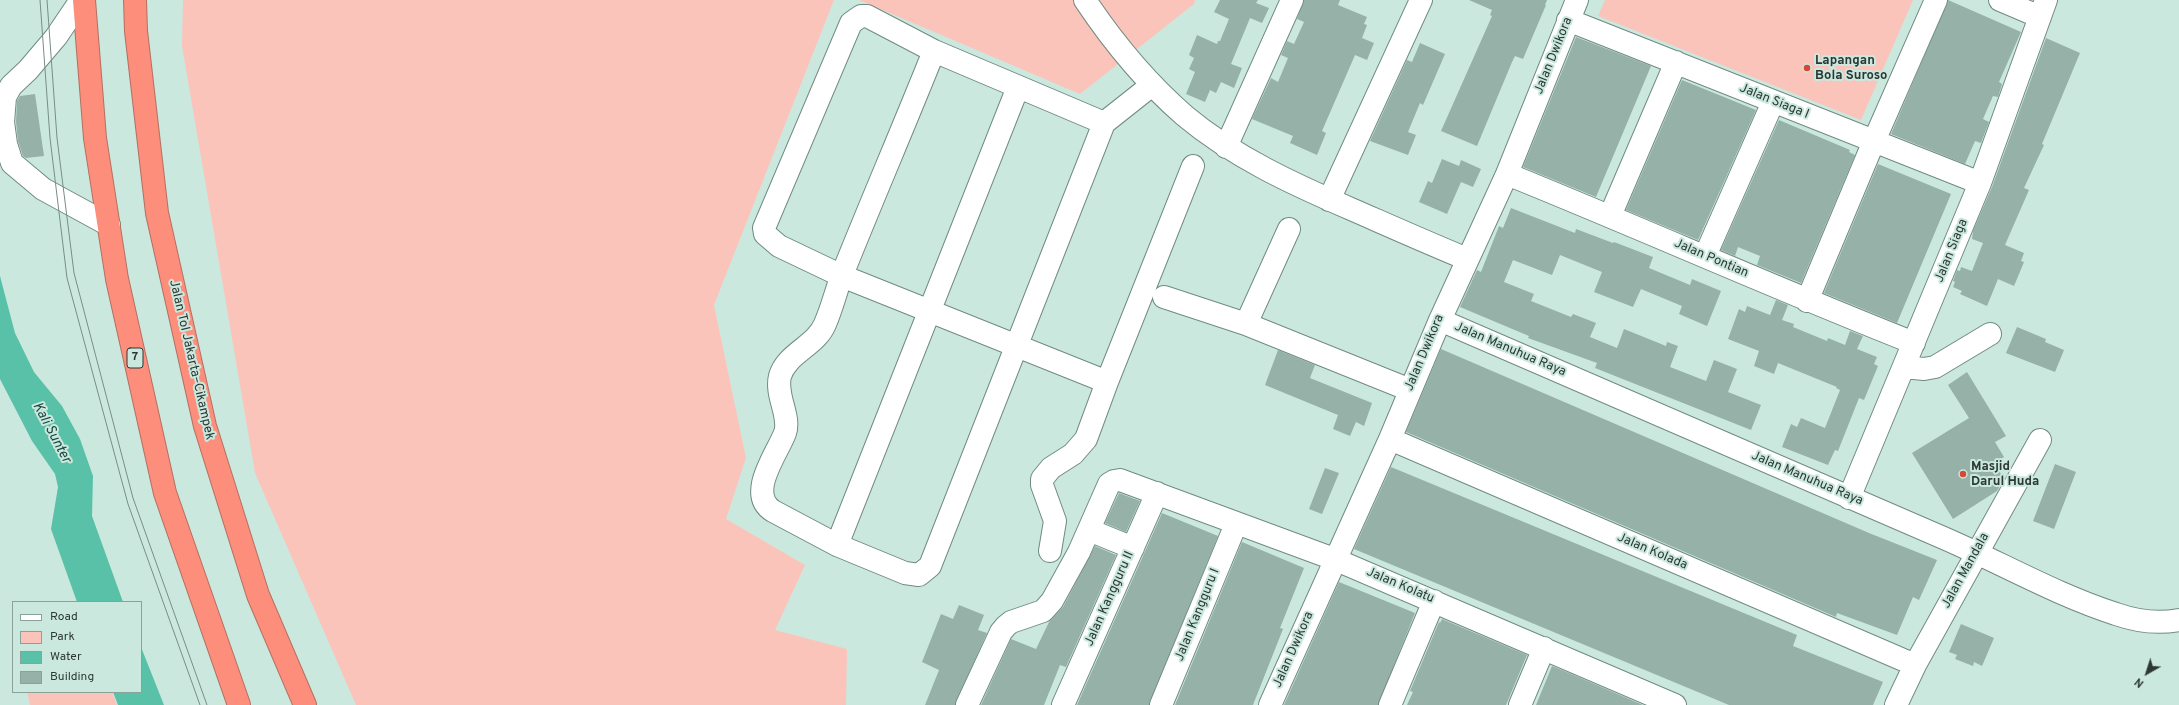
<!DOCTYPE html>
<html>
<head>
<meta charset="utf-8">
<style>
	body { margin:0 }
	#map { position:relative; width:2179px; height:705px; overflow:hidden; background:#cbe8df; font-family:Overpass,sans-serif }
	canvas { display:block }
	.legend { position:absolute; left:12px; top:601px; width:130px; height:92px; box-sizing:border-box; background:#cbe8df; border:1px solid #8ba29b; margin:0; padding:5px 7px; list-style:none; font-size:12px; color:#2c3834 }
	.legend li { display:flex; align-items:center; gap:8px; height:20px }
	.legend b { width:20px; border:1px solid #8ba29b }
	.north { position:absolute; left:2127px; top:653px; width:40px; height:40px; -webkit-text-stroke:3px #cbe8df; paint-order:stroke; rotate:219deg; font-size:11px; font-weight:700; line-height:16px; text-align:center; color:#2c3834 }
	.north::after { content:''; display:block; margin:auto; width:14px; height:18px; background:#2c3834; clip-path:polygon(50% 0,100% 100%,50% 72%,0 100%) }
</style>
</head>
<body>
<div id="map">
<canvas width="2179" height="705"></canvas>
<ul class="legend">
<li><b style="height:5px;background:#fff"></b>Road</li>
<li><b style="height:11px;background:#fbc4ba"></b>Park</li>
<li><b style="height:11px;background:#59c1a8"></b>Water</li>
<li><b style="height:11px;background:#95b1a8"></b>Building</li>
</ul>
<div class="north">N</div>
</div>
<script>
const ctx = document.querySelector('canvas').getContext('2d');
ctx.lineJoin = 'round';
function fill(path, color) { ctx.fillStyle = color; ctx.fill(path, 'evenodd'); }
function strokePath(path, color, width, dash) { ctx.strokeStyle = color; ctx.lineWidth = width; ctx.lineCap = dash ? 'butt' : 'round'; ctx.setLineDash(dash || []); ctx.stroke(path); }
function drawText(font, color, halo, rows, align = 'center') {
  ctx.font = font + ' Overpass,sans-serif'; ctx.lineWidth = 4; ctx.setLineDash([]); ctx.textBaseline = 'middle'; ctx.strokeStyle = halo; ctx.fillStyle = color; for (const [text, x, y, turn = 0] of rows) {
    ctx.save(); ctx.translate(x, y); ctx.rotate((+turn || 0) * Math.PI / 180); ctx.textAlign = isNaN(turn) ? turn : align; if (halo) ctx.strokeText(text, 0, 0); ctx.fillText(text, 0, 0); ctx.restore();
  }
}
fill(new Path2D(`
	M183,0h651l-120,305 32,153 -20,61 79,46 -30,65 72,19 -1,56h-490l-101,-232 -73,-427z
	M859,0h336l-1,4 -114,90z
	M1605,0h308l-52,120 -263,-104z
	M27,692h85l5,13h-87z`), '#fbc4ba');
fill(new Path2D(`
	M0,276l15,57 19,39 28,34 18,33 13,37 -1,40 31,86h-46l-26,-73 7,-42 -3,-13 -23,-33 -32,-62z
	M141,647l23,58h-46l-5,-13h28z`), '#59c1a8');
fill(new Path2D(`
	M1220,0h38l-2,3 13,5 -7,15 -12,-5 -19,46 11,4 -8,20 -13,-6 -5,11 -6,-3 -5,12 -19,-8 9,-22 -6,-3 5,-11 -5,-3 8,-20 20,9 1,-3h2l9,-22 -15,-7z
	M1304,0h36l-2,5 29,12 -3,7 3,1 -5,13 12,5 -7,17 -12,-5 -33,76 4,2 -9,22 -27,-12 3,-7 -41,-17 19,-41 7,4 10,-24 -7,-3 6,-14 7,3 10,-22 -7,-3z
	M1469,0h78l-2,5h1l-23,54 -8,-3 -3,6 -35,84 -36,-15 51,-115 -2,-1 2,-5z
	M1948,0l73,32 -22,50 3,2 -4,13 -5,-1 -10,23 6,3 -8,21 -6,-2 -10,23 -74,-30z
	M1576,37l75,29 -55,131 -73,-30z
	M2046,38l34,15 -38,91 2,1 -20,43 5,2 -24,55 19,8 -3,8 3,1 -10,24 -16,-7 -11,27 -27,-12 2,-3 -9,-4 2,-5 -2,-1 4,-11 3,1 1,-4 11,4 11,-28 -11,-4 1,-8 19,-44z
	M1420,43l25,11 -22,51 -3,-2 -12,29 8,3 -8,20 -38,-14 37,-81 5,2z
	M1682,80l74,30 -58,130 -72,-30z
	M35,94l9,62 -18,2 -3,-2 -5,-15 -2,-19 1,-21 3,-5z
	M1779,120l71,30 -1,2 6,3 -54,128 -44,-18 3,-9 -22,-9 -3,9 -14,-6z
	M1442,159l17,7 2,-6 20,9 -8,18 -12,-5 -14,32 -28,-12 9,-21 4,2z
	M1878,164l73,30 -54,129 -73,-30z
	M1511,208l64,25 1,-4 37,14 1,-1 39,15 -4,11 41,17 2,-6 29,12 -14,35 -28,-12 3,-8 -41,-17 -8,18 -39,-15 8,-20 -42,-17 -8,20 -39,-15 -9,22 30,12 -3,7 40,16 2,-3 23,9 -6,14 27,11 7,-19 42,17 1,-4 11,4 -8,21 36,14 8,-21 23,9 -9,23 33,13 -10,25 -156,-62 2,-5 -69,-25 1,-2 -69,-29 17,-37 4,2 18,-46 4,2z
	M1776,300l12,5 -6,15 12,4 -1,3 34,14 1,-3 17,7 5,-14 13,5 -6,13 20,8 -3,7 4,2 -14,34 -5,-2 -21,53 -3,-1 -7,15 -46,-18 9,-23 6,3 4,-9 24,10 15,-38 -4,-2 1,-1 -59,-24 -4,11 -20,-8 5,-15 -31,-12 11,-30 6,3 2,-6 23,9z
	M2017,327l29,12 -1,3 19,8 -9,22 -49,-19z
	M1441,349l428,184 68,27 -18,40 -6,-3 -16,38 -60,-22 -1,4 -430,-185z
	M1278,350l37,15 -5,13 62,25 -8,23 -8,-4 -6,14 -17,-7 5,-14 -73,-30z
	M1967,372l39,64 -11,6 9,15 -10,6 10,16 -7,12 -44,28 -41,-66 57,-35 -21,-33z
	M2055,464l21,8 -22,57 -21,-8z
	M1391,467l406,168 -4,11 90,36 -10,23h-144l-375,-156z
	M1325,468l14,5 -17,41 -13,-5z
	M1119,493l21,8 -14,31 -21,-9z
	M1162,513l56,23 -69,169h-72z
	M1242,542l62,26 -24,60 3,1 -30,76h-78z
	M1095,546l21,9 -50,112 -6,-2 -16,40h-63l30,-66 25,10 13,-27 14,-15z
	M1339,582l76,31 -37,92h-94z
	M959,605l25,10 -6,15 9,3 -32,72h-30l14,-35 -17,-8 19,-48 12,5z
	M1442,619l85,36 -21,50h-99l6,-13 -3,-1 29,-69 1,1z
	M1961,624l33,14 -12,28 -8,-4 -1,4 -18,-7 2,-4 -8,-3z
	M1552,666l17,7 74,32h-107z`), '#95b1a8');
const minor = new Path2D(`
	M81,0l-25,37 -28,33 -17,16 -6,11 -2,25 3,22 6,19 31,26 66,36
	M1085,0c28,42 62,83 100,116 49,41 108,68 166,93 39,17 77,34 116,50
	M2000,0l40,17
	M1568,20l412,163
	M934,51c-30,75 -62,149 -92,224 -6,16 -10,33 -17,49 -9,22 -38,29 -45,52 -5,20 11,40 5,57 -8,21 -39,61 -12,78l64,34 68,28 14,2 11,-9 174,-443 48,-38
	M1104,123l-170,-72 -67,-35h-6l-10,7 -87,205 1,6 14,12 63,30 265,106
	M1226,147l66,-147
	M1507,174c136,55 270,115 407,169
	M1329,200l92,-200
	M1610,216l66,-154
	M1705,256l68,-154
	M1164,297l82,27 164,66
	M1807,301l67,-160 62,-141
	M1440,320c166,72 332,145 499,216 59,25 115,58 177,78 20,7 42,10 63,6
	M1246,324l43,-95
	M1904,367l20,2 11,-2 55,-33
	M1390,439l525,226
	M1849,498l131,-315 66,-183
	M1089,530l44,18
	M837,545l181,-458
	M1050,551l5,-30 -13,-36v-6l9,-11 22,-14 13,-15 21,-57 86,-216
	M967,705l34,-73 5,-6 5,-4 32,-11 9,-10 27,-49 30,-68 5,-3 6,-1 214,79 341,146
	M1063,705l94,-212
	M1161,705l75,-181
	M1270,705l120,-266 50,-119 67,-146 70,-174
	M1390,705l44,-104
	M1520,705l24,-57
	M1896,705l19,-40 125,-225`);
const highway = new Path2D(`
	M84,0l11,138 22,141 48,214 74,212
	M135,0l1,31 21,182 48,213 53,169 47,110`);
strokePath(minor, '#708b83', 24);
strokePath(highway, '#b37062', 24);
strokePath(minor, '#fff', 22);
strokePath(highway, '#fc8e7b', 22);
strokePath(new Path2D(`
	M40,0l10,138 17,140 61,226 72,201
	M47,0l10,138 17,135 59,225 74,207`), '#788d86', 1);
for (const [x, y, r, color] of [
	[1807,68,4,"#d54835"],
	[1963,474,4,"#d54835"]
]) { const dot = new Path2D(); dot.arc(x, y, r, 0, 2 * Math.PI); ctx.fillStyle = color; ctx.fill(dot); strokePath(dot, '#cbe8df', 1.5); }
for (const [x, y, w] of [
	[135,358,16]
]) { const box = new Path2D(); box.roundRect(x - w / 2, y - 10, w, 20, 3); ctx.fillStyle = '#cbe8df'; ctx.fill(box); strokePath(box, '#2c3834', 1); }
drawText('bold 12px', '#2c3834', null, [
	["7",135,358]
]);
drawText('13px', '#2c3834', '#cbe8df', [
	["Jalan Dwikora",1554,56,-68],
	["Jalan Siaga I",1774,102,22],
	["Jalan Siaga",1952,251,-68],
	["Jalan Pontian",1711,259,23],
	["Jalan Manuhua Raya",1510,350,23],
	["Jalan Dwikora",1425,353,-67],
	["Jalan Tol Jakarta–Cikampek",191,360,77],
	["Jalan Manuhua Raya",1807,479,23],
	["Jalan Kolada",1652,552,23],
	["Jalan Mandala",1966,571,-61],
	["Jalan Kolatu",1400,586,23],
	["Jalan Kangguru II",1110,599,-66],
	["Jalan Kangguru I",1198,615,-68],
	["Jalan Dwikora",1294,650,-66]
]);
drawText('bold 13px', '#2c3834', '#cbe8df', [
	["Lapangan",1815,61],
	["Bola Suroso",1815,76],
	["Masjid",1971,467],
	["Darul Huda",1971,482]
], 'left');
drawText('italic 14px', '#17463b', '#cbe8df', [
	["Kali Sunter",51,433,62]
]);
</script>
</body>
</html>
